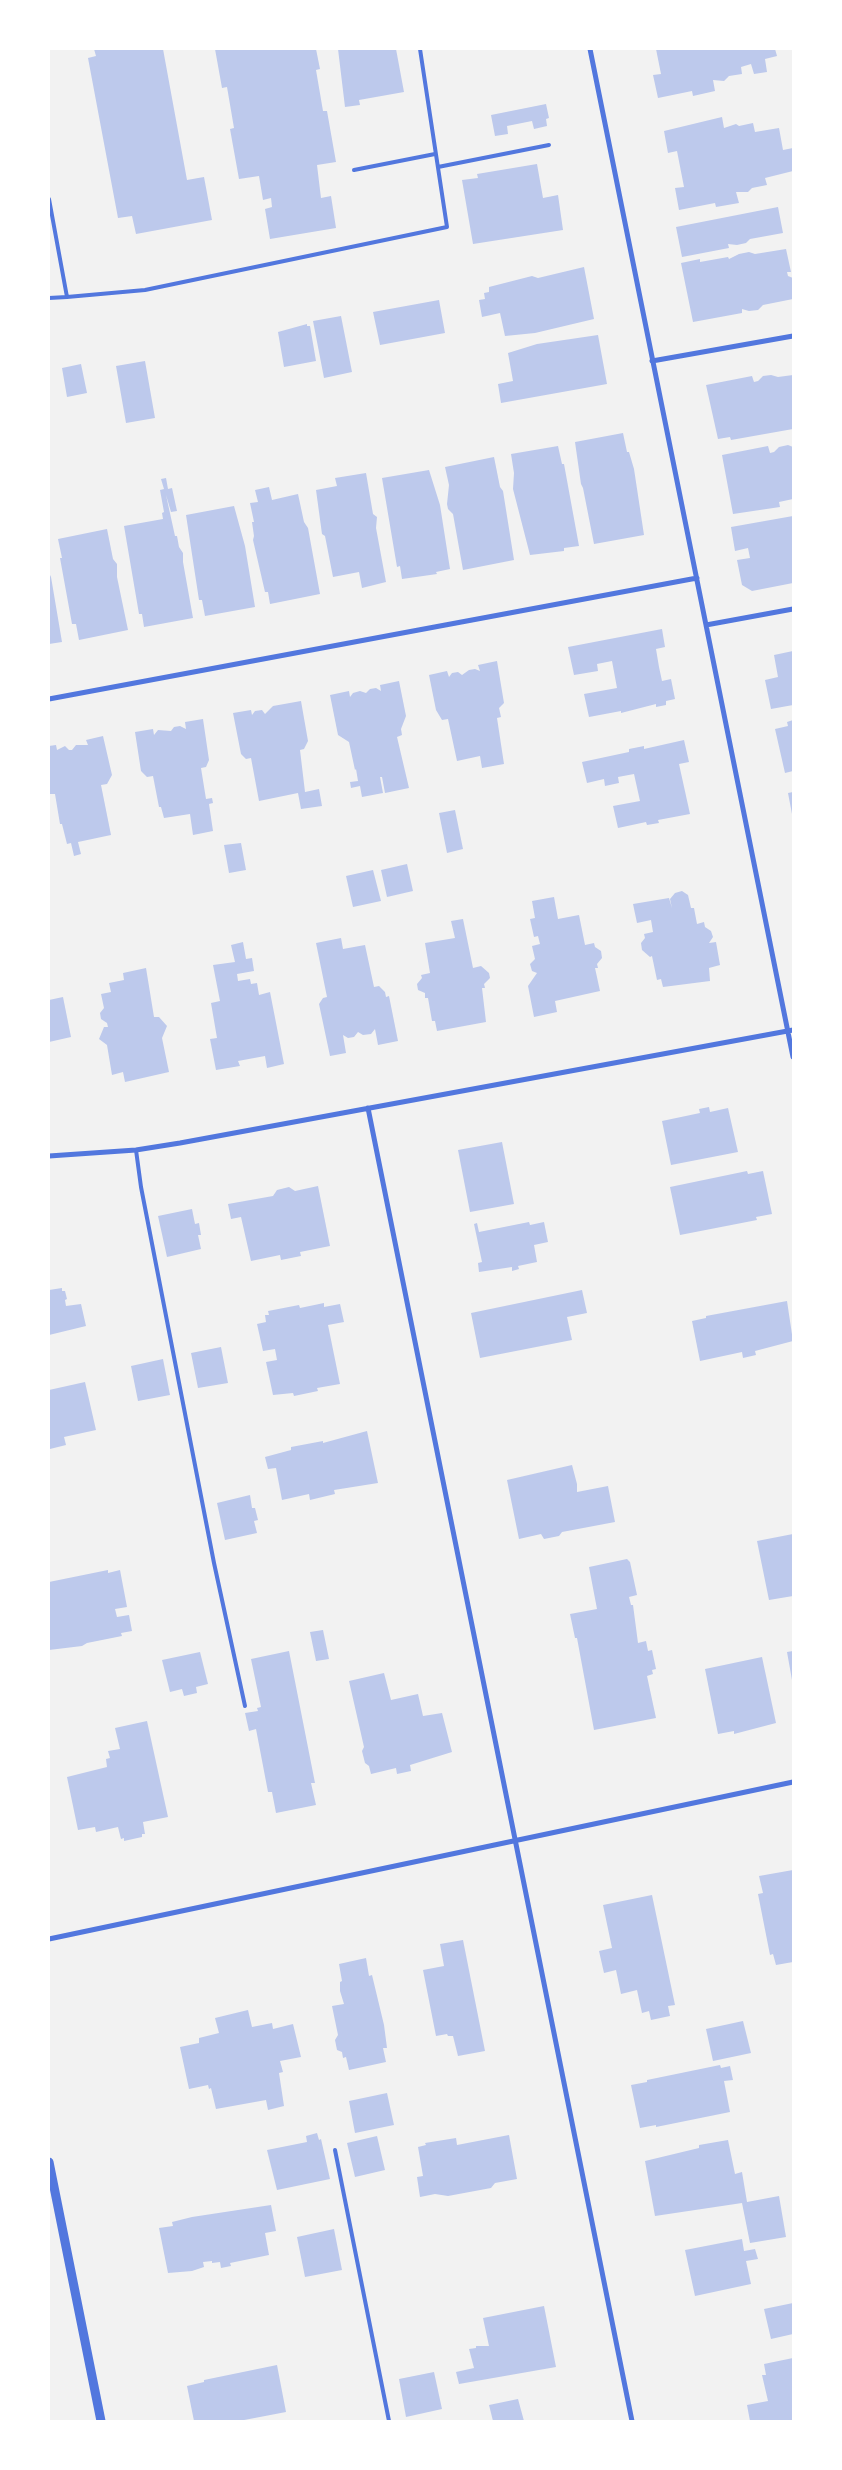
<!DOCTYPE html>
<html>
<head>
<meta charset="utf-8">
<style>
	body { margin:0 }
	#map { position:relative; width:842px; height:2470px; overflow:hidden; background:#f2f2f2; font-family:"Sofia Sans Condensed",sans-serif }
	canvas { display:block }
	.frame { position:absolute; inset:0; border:50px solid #fff; pointer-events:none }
</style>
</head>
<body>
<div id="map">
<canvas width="842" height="2470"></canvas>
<div class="frame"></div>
</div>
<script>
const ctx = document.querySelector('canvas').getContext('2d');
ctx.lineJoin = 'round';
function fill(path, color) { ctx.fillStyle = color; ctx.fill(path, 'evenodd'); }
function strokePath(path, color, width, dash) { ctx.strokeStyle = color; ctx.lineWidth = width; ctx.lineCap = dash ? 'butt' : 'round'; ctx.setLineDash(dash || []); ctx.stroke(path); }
fill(new Path2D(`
	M94,49h69l24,131 17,-3 8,43 -76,14 -4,-18 -14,2 -30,-160 8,-2z
	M215,49h101l4,20 -4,1 7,41h4l9,51 -19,3 3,25 1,8 10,-2 5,32 -66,11 -5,-30 7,-2 -1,-9 -8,2 -4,-24 -20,3 -9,-50 4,-1 -7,-41 -5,1z
	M338,49h58l8,43 -45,8 1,5 -15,2z
	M656,49h119l2,7 -12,3 2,13 -13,2 -3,-10 -10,3 1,7 -13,2 -5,5 -11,-1 2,11 -22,5 -1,-5 -34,7 -5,-23 8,-1z
	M546,104l3,14 -3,1 1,7 -13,3 -2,-8 -25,5 1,8 -13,2 -4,-21z
	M722,117l2,11 12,-4 3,2 14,-3 2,9 24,-4 4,22 10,-2v23l-28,7 2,7 -15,3 -4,4h-12l3,11 -23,4 -1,-4 -36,7 -4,-22 9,-1 -7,-36 -9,2 -4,-22z
	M537,164l6,34 15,-3 5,35 -90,14 -11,-64 16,-2 -1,-4z
	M778,207l5,26 -33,6 -4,4 -9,2 -9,-1 1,4 -47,9 -6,-30z
	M786,249l5,23h-4l1,4 5,2v21l-30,6 -5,5 -9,1 -7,-2v4l-49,9 -12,-59 19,-4v3l28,-5 1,2 10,-5 10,-2 6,2z
	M584,267l10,52 -59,14 -30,3 -5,-23 -18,4 -3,-17 6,-1 -1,-6 5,-1v-5l43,-11 6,2z
	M439,300l6,33 -65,12 -7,-33z
	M341,316l11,56 -28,6 -11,-57z
	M307,324v2h3l6,35 -32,6 -6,-35z
	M598,335l9,49 -106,19 -3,-19 15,-3 -5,-28 29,-9z
	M145,361l10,57 -29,5 -10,-57z
	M81,364l6,29 -20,4 -5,-29z
	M771,375l7,2 15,-2v54l-62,11 -1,-3 -12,2 -12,-54 46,-9 2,6 4,-1 5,-5z
	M623,433l4,19h2l5,17 10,66 -50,9 -11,-56 -2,-4 -6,-42z
	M788,445l5,2v52l-14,3 1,5 -47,7 -11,-59 46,-9 2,7 4,-1 5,-5z
	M558,446l4,18h2l15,82 -15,2v3l-34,4 -17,-66 1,-16 -3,-19z
	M494,457l6,30 3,4 11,69 -51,10 -10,-56 -5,-5 -1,-5 2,-19 -4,-18z
	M429,470l11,35 10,64 -14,3 1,2 -35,5 -2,-13 -3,1 -15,-89z
	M366,473l7,41 4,3 -1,11 10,54 -24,6 -3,-16 -26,5 -8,-41 -3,-2 -6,-44 21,-4 -2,-8z
	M166,478l2,11 4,-1 5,23 -6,1 -5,-17 9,41h2l2,11 4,6v9l10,56 -49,9 -2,-13h-3l-15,-88 39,-7 -1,-6 2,-1 -4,-22 4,-1 -3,-10z
	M269,487l3,13 26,-6 6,28 4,6 12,66 -50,10 -2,-12h-3l-12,-52 1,-4 -2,-14h2l-4,-19 8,-1 -3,-12z
	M234,506l11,40 10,61 -50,9 -3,-16h-3l-13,-85z
	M793,516v67l-41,8 -10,-6 -5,-25 13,-2 -2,-10 -13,3 -4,-24z
	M107,529l6,30 4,5v13l11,53 -49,10 -3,-16h-4l-12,-66h2l-4,-19z
	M49,573l2,4 11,65 -13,2z
	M662,629l3,18 -9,2 3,18 3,14 9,-2 4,20 -9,2v4l-10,2v-3l-35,9v-2l-32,6 -5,-23 33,-6 -5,-27 -15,3 1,7 -24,4 -6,-28z
	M793,651v54l-22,4 -6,-29 13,-3 -4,-22z
	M497,661l7,42 -5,5 2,9 -4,1 7,46 -22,4 -2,-12 -23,5 -9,-42 -6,1 -6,-10 -7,-35 18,-4 2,6 3,-4 6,-1 4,3 7,-5 6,-1 5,2 -2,-6z
	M399,681l7,35 -5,13 1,6 -5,2 12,51 -24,5 -3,-16h-2l3,16 -21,4 -2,-11 -9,2 -1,-6 8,-1 -2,-12 -1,1 -6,-28 -11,-7 -8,-40 19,-4 1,6 3,-4 7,-2 6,2 4,-4 6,-1 5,3 -1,-6z
	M301,701l7,40 -4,8 -4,1 5,42 14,-3 3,17 -21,3 -3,-16 -39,8 -8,-43 -5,1 -5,-5 -8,-41 18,-3 1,5 3,-4 7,-1 3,4 8,-8z
	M203,719l6,41 -3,7 -5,1 5,31 6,-1 1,5 -4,1 4,27 -20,4 -3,-21 -26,4 -3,-11h-2l-6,-31 -6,1 -6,-6 -6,-39 18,-3 1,6 4,-5 13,1 3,-4 6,-1 6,3 -1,-7z
	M793,720v51l-8,2 -10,-44 13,-3 -1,-4z
	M103,736l9,39 -5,9 -6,1 10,50 -33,7 3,12 -7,2 -3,-13 -4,1 -5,-20h-2l-5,-30h-6v-48l7,-1 1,5 8,-4 4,4h3l4,-5h12l-2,-5z
	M684,740l5,22 -10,2 11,50 -32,6 1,3 -12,2 -1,-3 -28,6 -5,-22 27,-5 -6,-27 -16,3 1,6 -14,3 -1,-7 -17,4 -5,-21 47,-10v-3l15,-3v3z
	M793,792v22h-1l-4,-21z
	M455,810l8,39 -16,4 -8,-40z
	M241,843l5,27 -17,3 -5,-28z
	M407,864l6,27 -26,6 -6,-27z
	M373,870l8,31 -28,6 -7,-31z
	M682,891l6,4 3,13h3l3,16 7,-2 1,5 6,4 2,6 -4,6 7,-1 4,23 -11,3 1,13 -47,6 -2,-8 -4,1 -5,-24 -2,1 -8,-7 -1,-7 4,-5 -1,-4 9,-2 -2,-12 -14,3 -4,-19 36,-6 3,10 -2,-9 5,-6z
	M554,897l4,22 21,-4 6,30 9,-2 1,4 6,4 1,7 -5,6 1,4h-3l5,23 -45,10 2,11 -23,5 -6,-31 9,-13 -5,-2 -2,-7 5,-5 -3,-13 8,-2 -2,-8 -4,1 -4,-18 5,-1 -3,-17z
	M463,919l10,49 8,-2 8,7 1,5 -6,6 1,4h-3l4,34 -49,9 -2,-10h-3l-4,-23h-3v-5l-7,-3 -1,-6 5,-6 -1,-3 9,-2 -5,-30 30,-5 -4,-17z
	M341,938l2,11 22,-4 9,42 5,-1 6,6 1,5 3,-1 9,45 -20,4 -3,-16 -4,5 -8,1 -5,-3 -4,5 -6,1 -5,-3 3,18 -16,3 -11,-52 4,-6 4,-1 -11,-54z
	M243,942l3,17 6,-1 2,13 -17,3 1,7 12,-2 1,5 6,-1 2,12 11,-3 14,72 -17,4 -2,-12 -27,5 2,5 -24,4 -6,-31 7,-1 -6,-35 9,-2 -7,-36 22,-3 -4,-17z
	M146,968l8,49h5l8,9 -5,12 7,34 -44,10 -2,-10 -11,3 -5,-30 -8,-6 5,-12h4l-1,-4 -6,-4 -1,-6 4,-5 -3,-14 10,-2 -2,-9 15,-3 -1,-7z
	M63,997l8,40 -22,5v-42z
	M709,1107l1,5 18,-4 10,44 -67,13 -9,-44 38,-8 -1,-4z
	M502,1142l12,62 -44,8 -12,-62z
	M747,1171l1,3 15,-3 9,43 -16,3 1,3 -77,15 -10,-48z
	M318,1186l12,60 -30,6 1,4 -20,4 -1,-5 -29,6 -10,-44 -10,2 -3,-15 45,-8 4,-6 12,-3 6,4z
	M192,1209l3,15 4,-1 2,12h-3l3,14 -34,8 -9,-41z
	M529,1222l1,3 14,-3 4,20 -14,3 3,17 -19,4 1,3 -7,2v-4l-33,5 -1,-9 4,-1 -8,-38 3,-1 2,9z
	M62,1288v3h3l2,8 -2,1 1,6 15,-2 5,22 -37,9v-45z
	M582,1290l5,23 -20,4 5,23 -92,18 -9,-45z
	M787,1301l6,40 -38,10 1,4 -13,3 -1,-6 -42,9 -8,-40 14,-3v-2z
	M324,1303v4l16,-3 4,18 -16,3 12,59 -23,4 1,3 -24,5 -1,-3 -20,2 -7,-33 11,-2 -2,-11 -12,2 -6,-27 9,-2 -1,-7h4l-1,-4 31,-6 1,3z
	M221,1347l7,36 -30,5 -7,-35z
	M163,1359l7,36 -32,6 -7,-35z
	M85,1382l11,48 -32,7 2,8 -16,4 -1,-59z
	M367,1431l11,52 -44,7 1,4 -25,6 -1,-6 -27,6 -6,-32 -8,1 -3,-12 26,-7v-3l32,-6v2z
	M572,1465l5,19v8l31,-6 7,36 -53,10 -3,4 -15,3 -3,-5 -22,5 -12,-59z
	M250,1495l2,13h3l3,12 -4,1 3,12 -32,7 -8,-37z
	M793,1534v62l-24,4 -12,-59z
	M627,1559l3,3 7,33 -8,2 2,8h2l5,38 8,-2 2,10 4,-1 4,19 -4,1 1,4 -6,2 9,42 -62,12 -17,-92h-2l-5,-24 27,-5 -8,-42z
	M108,1570v3l12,-3 7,37 -12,2 2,8 12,-2 3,16 -11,2 1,3 -35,7 -5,3 -33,4v-68z
	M323,1630l6,29 -13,2 -6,-29z
	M289,1651l26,132h-4l5,22 -40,8 -4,-21h-4l-12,-63 -7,2 -4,-18 13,-2 -1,-3 4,-1 -10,-48z
	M793,1651v29h-1l-5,-28z
	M200,1652l8,32 -12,3 1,6 -13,3 -2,-7 -12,3 -8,-32z
	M762,1657l14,66 -42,11v-3l-16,3 -13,-65z
	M384,1673l7,27 27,-6 5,22 19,-3 10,39 -42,13 1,6 -14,3 -1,-6 -25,6 -2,-8 -4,-3 -3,-12 2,-4 -15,-66z
	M147,1721l21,96 -25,5 2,12h-3v3l-18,4v-3l-3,1 -3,-12 -22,5 -1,-5 -17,3 -11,-53 40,-10 -1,-8 4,-1 -2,-7 12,-2 -5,-21z
	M793,1870v92l-17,3 -3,-11 -3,1 -12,-61 5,-1 -4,-17z
	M652,1895l23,110 -7,1 2,10 -19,4 -2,-9 -7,2 -5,-23 -16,4 -5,-24 -12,3 -5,-22 13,-3 -9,-43z
	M463,1940l22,111 -27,5 -5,-20h-5l-1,-2 -11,2 -13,-66 21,-4 -4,-22z
	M366,1958l3,18 3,-1 12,50 3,23h-4l3,14 -37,8 -3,-13 -3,1 -1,-6 -5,-2 -2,-10 3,-5 -6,-29 12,-2 -4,-13v-9l2,-1 -3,-17z
	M248,2010l4,17 20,-4 1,6 20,-5 8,33 -21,4 3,11 -4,1 5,33 -16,4 -2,-10 -50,9 -5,-21 -2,1 -1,-4 -19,4 -9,-42 19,-4v-5l20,-5 -4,-15z
	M743,2021l8,32 -38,8 -7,-32z
	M720,2065l1,3 9,-2 3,14 -9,1 6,31 -74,15v-2l-16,3 -9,-43 16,-3v-2z
	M387,2093l7,32 -39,8 -6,-32z
	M317,2133l2,7 2,-1 9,40 -53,11 -10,-40 40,-8 -1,-6z
	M509,2135l8,44 -22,4 -4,5 -43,8 -13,-2 -15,3 -3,-20 6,-1 -5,-29 8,-2 -1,-2 31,-5 1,7z
	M377,2136l8,34 -30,7 -8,-34z
	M728,2140l7,34 7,-2 5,30 32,-6 7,41 -36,6 -8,-40 -87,13 -10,-55 54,-13v-3z
	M271,2205l5,26 -11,2 4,22 -39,8 1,3 -10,2 -1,-6 -8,1v-2l-9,1 1,5 -12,4 -24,2 -9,-45 14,-2 -1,-4 20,-5z
	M334,2229l8,41 -37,7 -8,-40z
	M742,2239l2,12 11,-2 3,10 -12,2 5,23 -56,12 -10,-46z
	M793,2303v31l-22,5 -7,-30z
	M544,2306l12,61 -97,17 -3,-12 18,-4 -5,-19 7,-1v-2h13l-6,-28z
	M793,2358v63h-43l-3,-16 21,-4 -6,-26h4l-2,-11z
	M277,2365l9,47 -47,9h-45l-7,-35 17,-4v-2z
	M434,2372l8,37 -36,8 -7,-38z
	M518,2399l6,22h-31l-4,-16z`), '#bdc9ec');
strokePath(new Path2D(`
	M438,167l111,-22
	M354,170l81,-16
	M49,199l18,98 78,-7 302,-63 -27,-178
	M49,298l18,-1
	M136,1150l5,37 73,376 31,143
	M335,2150l54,271`), '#5277de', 4);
strokePath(new Path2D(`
	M590,49l203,1008
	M652,361l141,-25
	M706,625l87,-16
	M49,699l648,-121
	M368,1108l264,1313
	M49,1156l87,-6 44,-7 613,-113
	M49,1939l744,-157`), '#5277de', 5);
strokePath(new Path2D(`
	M49,2162l52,259`), '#5277de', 9);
</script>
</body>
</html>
